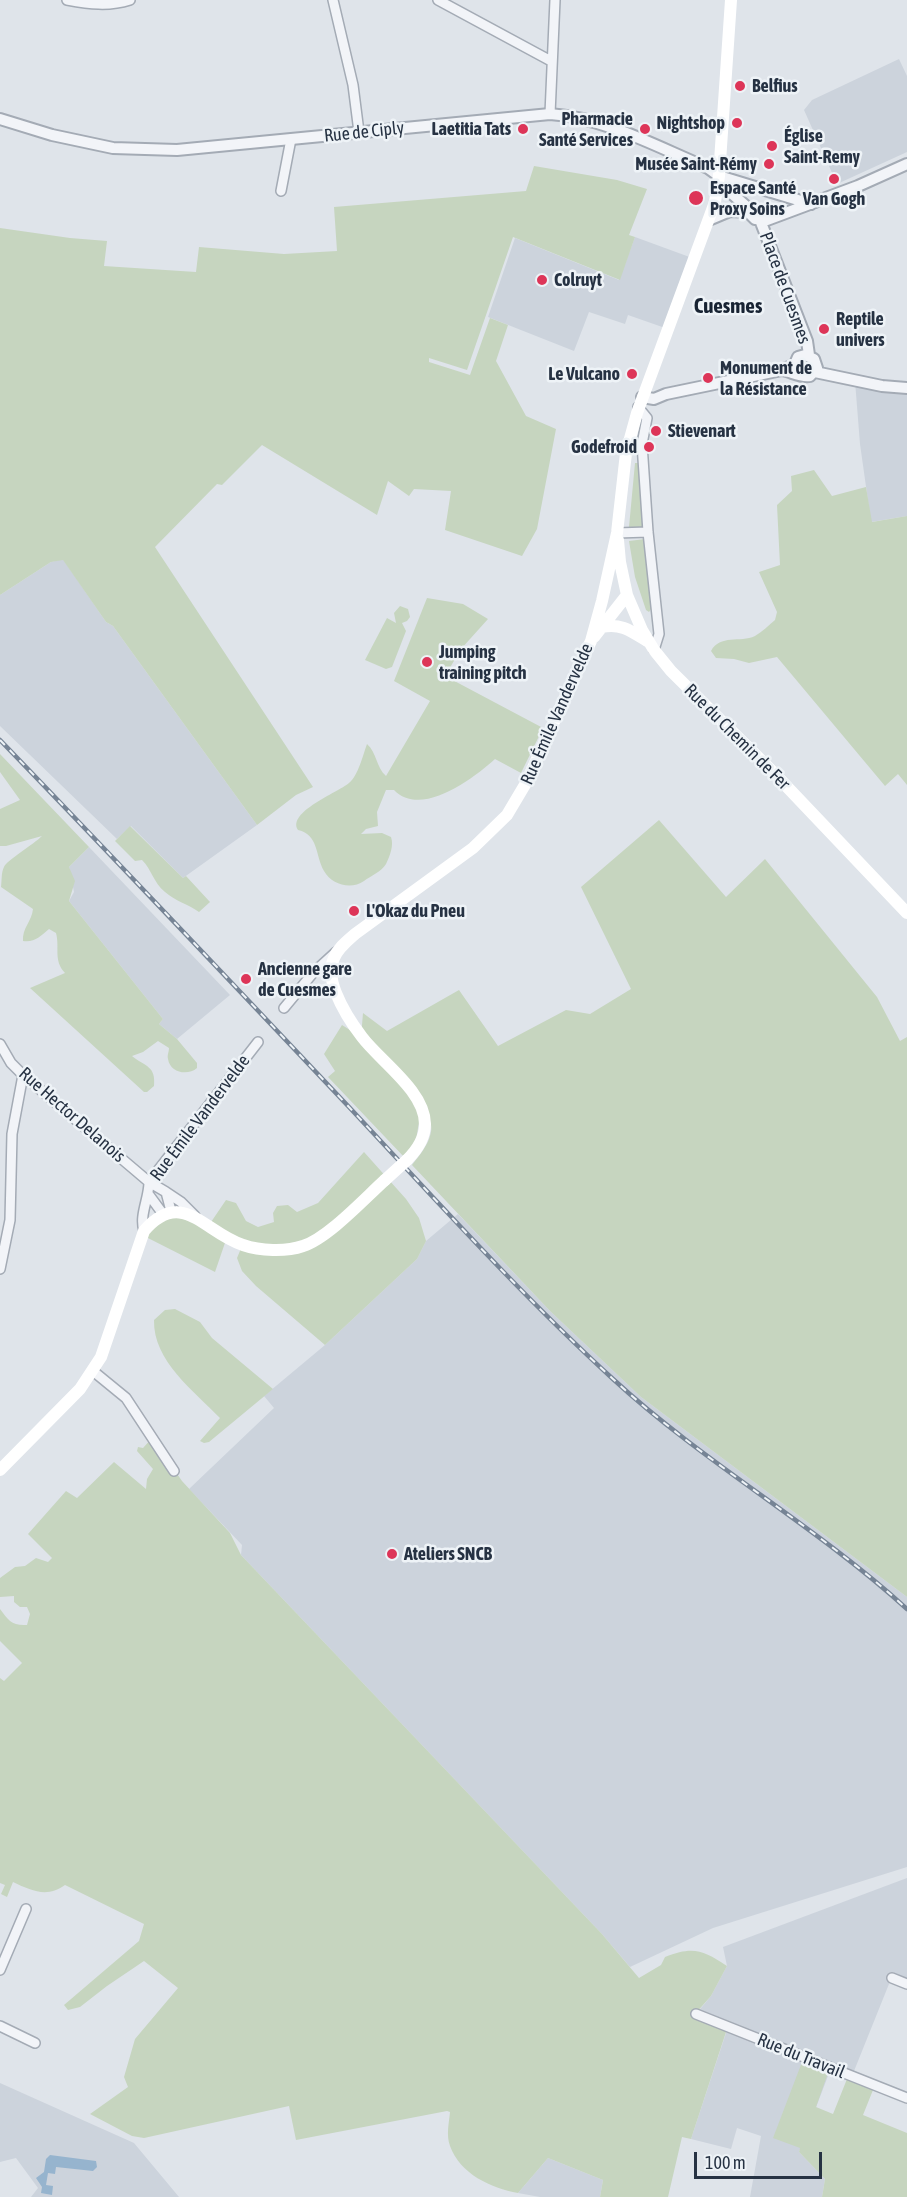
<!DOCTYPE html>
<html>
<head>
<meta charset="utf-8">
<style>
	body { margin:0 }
	#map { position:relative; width:907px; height:2197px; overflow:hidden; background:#dfe4ea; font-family:"Asap Condensed",sans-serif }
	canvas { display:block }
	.scale { position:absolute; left:694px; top:2152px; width:128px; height:27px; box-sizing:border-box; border:3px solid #263243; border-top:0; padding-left:8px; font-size:18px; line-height:21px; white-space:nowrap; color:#263243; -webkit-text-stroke:4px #eef3f7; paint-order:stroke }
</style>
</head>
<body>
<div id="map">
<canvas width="907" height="2197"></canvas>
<div class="scale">100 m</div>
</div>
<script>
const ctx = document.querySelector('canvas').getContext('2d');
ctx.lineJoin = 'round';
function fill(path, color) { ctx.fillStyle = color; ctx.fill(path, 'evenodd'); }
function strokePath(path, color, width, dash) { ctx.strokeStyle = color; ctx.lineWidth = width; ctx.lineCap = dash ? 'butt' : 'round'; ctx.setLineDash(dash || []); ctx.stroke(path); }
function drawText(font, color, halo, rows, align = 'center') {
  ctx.font = font + ' "Asap Condensed",sans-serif'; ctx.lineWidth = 5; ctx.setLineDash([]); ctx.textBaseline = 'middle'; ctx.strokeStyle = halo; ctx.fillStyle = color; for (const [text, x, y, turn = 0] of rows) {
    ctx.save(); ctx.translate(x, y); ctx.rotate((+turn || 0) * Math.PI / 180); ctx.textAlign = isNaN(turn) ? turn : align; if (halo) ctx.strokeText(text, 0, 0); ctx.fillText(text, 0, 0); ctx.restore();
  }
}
fill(new Path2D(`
	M899,59l8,17v76l-70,32 -33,-74 8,-10z
	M635,237l60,22 -27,70 -40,-14 -3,9 -36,-12 -15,39 -86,-34 27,-79 104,42z
	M855,381l52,7v128l-36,6 -11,-78z
	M63,559l43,63 7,4 144,199 -74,53 -52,-52 -14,13 -117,-113v-131l51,-33z
	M89,847l141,148 -53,44 -18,-15 4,-5 -94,-118 5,-9 -5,-25z
	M458,1214l92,97 91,86 266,200v270l-194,61 -83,39 -28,-33 -361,-379 1,-10 -53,-56 85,-81 -10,-12 61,-51 92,-86 9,-18z
	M907,1878v101l-14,-5 -41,102 -21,-8 -32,84 26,27 -3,18h-72l11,-61 -24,-8 -6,21 -40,-10 37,-112 -32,-13 15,-18 16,-30 -4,-19z
	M0,2083l134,60 45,54h-148l7,-9 -22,-30 -16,4z
	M548,2158l55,22 -3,17h-60l-22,-4z`), '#ccd3dc');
fill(new Path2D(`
	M534,166l83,14 30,9 -18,46 6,2 -15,43 -107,-43 -46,133 -38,-12v4l41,13 20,-57 18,7 -12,36 30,55 30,13 -19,100 -15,27 -77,-26 6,-39 -37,-2 -5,7 -21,-15 -11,34 -115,-70 -40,40 -5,-1 -62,63 158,240 -17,8 -39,30 -144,-199 -7,-4 -43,-62 -12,2 -51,33v-367l70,10 37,3 -3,25 92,6 3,-25 85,7 53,-3 -3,-44 192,-16z
	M635,463h4l6,65 -16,-1z
	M814,470l18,26 34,-9 6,35 35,-6v269l-9,-11 -13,12 -108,-129 -28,6 -15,-4 -18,-1 -5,-7c9,-17 29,-8 44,-15 7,-4 14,-11 20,-16l2,-8 -18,-40 21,-7 -3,-60 15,-14 -1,-15z
	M645,539l6,70 -2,3 -3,-2 -11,-33 -6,-36z
	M427,598l36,6 25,15 -27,30 -16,27 98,52 -22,45 -26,-14c-22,20 -74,59 -101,31h-8l-9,22 1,14 -12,3 -5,5 21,-1 9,4c3,8 -1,19 -5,27 -4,7 -15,12 -22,17 -13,9 -32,4 -40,-10 -9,-16 -5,-36 -26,-41 -11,-18 39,-37 51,-47 9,-7 14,-28 18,-39 10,9 9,23 19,32l44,-75 -36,-20z
	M400,606l8,3 2,8 -3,4 -5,2 4,8 -14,36 -6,2 -21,-9 22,-42 9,5 -2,-10z
	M0,754l89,93 -20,20 6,14 -6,20 94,118 -4,5 18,15 20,24v5c-9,8 -27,5 -29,-9 -1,-4 1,-7 1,-11l-11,-7 -15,11 -11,4c14,11 24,10 22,30l-7,6h-3l-114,-104 35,-15c-12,-13 -5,-25 -9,-40l-7,-4c-8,7 -15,14 -26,12 -1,-13 9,-20 10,-32l-32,-22c1,-7 0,-14 3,-20 2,-6 30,-23 38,-31l-36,10h-6v-37l20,-9 -20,-28z
	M659,820l67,77 39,-38 112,138 23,44 7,-4v560l-266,-200 -91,-86 -138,-146c8,-10 24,-29 18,-44 -2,-4 -6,-8 -9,-11l-5,30 -11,18 -77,-81 7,-6 -11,-17 18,-29 19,12 2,-24 24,18 72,-41 39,56 68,-36 24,4 41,-25 -50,-102z
	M130,826l53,52 3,-2 24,26 -11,10c-11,-8 -24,-11 -34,-20 -12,-10 -13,-22 -23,-32l-7,1 -20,-20z
	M364,1152l42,47 13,19 7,23 -9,18 -92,86 -69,-59 -14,-15 -5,-13 5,-12 -15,-9 -12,35 -73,-37 21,-21 46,11 17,-25 10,3 10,18 12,6 16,-5 -1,-9 4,-7 11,-1 9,7 21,-9z
	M175,1309l25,13 12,16 61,51 -64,53 -5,1 -4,-2 20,-23c-26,-27 -67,-57 -66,-98l11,-10z
	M152,1438l30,43 48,52 11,22 361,379 37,44 22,-13 4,-8c28,-11 38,-7 62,9l-16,30 -15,17 32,13 -37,113 -9,-2 -14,60h-68l3,-17 -55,-22 -30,35c-27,-5 -58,-19 -68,-47 -4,-11 -1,-23 0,-34l-3,-1 -151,29 -7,-34 -145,32 -12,-2 -42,-22 38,-27 -4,-10 11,-38 43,-51 -34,-27 -37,25 -27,21 -12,3 -4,-5 75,-64 5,-17 -79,-39c-18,13 -33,6 -52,-3l-6,15 -6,-3 4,-9 -5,-2v-205l4,3 18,-18 -22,-22v-32c8,11 12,17 27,16l3,-11 -3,-7h-7l-6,-5v-6l-14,1v-19l15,-11 10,-1 11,-8 12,4 4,-4 -24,-24 38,-43 11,7 37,-36 32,27 1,-10 6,-10 -16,-18 1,-4 5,1z
	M802,2062l26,11 -12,34 17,7 16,-40 26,11 -12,30 44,18v64h-85l3,-18 -26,-27 1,-4 -27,-10z`), '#c6d5bf');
fill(new Path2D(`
	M50,2155l46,6 1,6 -4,4 -37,-4 -1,7 -7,-1 -2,12 7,1 -1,9 -11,-2 1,-6 -6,-9 8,-6 2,-13z`), '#96b4ce');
const minor = new Path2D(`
	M67,0c22,4 41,7 63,0
	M333,0l20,85 6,47
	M438,0l113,61
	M550,114l5,-114
	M281,191l10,-52
	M638,407l9,11 -5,26 6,88 11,102 -5,16
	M617,533l31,-1
	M284,1008l29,-35 23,-21
	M0,1044l11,19 12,12 126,107 17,10 5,19
	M166,1192l15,10 14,14
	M149,1195l14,19
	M144,1231c-5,-16 5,-32 5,-49l109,-140
	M0,1269l10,-49 2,-86 11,-59
	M93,1371l33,27 48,73
	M0,1970l26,-61
	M892,1978l15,6
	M696,2014l211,84
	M0,2026l35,17`);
const tertiary = new Path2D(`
	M0,119l52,16 61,13 64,2 373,-36c56,4 107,33 158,54l11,8 92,28
	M718,186l12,6 17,15
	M711,219l19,-8 18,1 7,7 12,1 91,-34 49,-22
	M760,220l47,121 2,14
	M782,370c10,2 19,8 28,6l7,-8 -3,-9 -9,-4 -7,2 -3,7 2,9
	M815,372l67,14 25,2
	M642,397l12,2 12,-5 116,-24 13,-6`);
strokePath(minor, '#a4abb5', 12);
strokePath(tertiary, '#a4abb5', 14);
strokePath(minor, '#f2f4f8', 9);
strokePath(tertiary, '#f2f4f8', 10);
strokePath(new Path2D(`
	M618,540l2,22 7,33 15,35 12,20 17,21 101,100 135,142
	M602,627c19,-4 29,4 45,14
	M594,637l33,-42
	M407,1160c10,-10 18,-21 18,-36 0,-33 -45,-63 -63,-87 -10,-13 -20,-29 -26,-44 -4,-10 -7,-24 -2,-35 4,-10 13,-17 21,-24l118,-86 34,-33 19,-32 65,-142 11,-40 15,-68 9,-80 11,-40 78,-211 4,-26 12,-176
	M0,1470l80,-81 21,-32 43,-126c38,-44 61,2 99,14 17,6 43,7 60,1 25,-8 61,-47 82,-66`), '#fff', 12);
const rail = new Path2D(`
	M0,740c117,121 233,244 349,367 86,92 171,187 264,272 92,85 202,146 294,230`);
strokePath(rail, '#768495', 4.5);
strokePath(rail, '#eef3f7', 2, [7]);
strokePath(new Path2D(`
	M385,1180l22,-20`), '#fff', 12);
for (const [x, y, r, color] of [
	[740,86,6,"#dd3558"],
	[737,123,6,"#dd3558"],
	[523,129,6,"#dd3558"],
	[645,129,6,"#dd3558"],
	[772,146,6,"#dd3558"],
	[769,164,6,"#dd3558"],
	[834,179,6,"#dd3558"],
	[696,198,8,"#dd3558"],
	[542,280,6,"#dd3558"],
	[824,329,6,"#dd3558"],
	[632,374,6,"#dd3558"],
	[708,378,6,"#dd3558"],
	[656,431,6,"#dd3558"],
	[649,447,6,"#dd3558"],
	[427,662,6,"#dd3558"],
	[354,911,6,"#dd3558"],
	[246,979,6,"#dd3558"],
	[392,1554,6,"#dd3558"]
]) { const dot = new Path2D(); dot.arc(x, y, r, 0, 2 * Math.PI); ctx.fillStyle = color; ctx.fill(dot); strokePath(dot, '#eef3f7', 2); }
drawText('bold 18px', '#263243', '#eef3f7', [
	["Belfius",752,86],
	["Pharmacie",633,119,"right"],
	["Santé Services",633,140,"right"],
	["Nightshop",725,123,"right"],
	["Laetitia Tats",511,129,"right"],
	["Église",784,136],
	["Saint-Remy",784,157],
	["Musée Saint-Rémy",757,164,"right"],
	["Espace Santé",710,188],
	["Proxy Soins",710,209],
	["Van Gogh",834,199,"center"],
	["Colruyt",554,280],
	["Reptile",836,319],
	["univers",836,340],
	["Monument de",720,368],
	["la Résistance",720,389],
	["Le Vulcano",620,374,"right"],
	["Stievenart",668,431],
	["Godefroid",637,447,"right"],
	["Jumping",439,652],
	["training pitch",439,673],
	["L'Okaz du Pneu",366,911],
	["Ancienne gare",258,969],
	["de Cuesmes",258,990],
	["Ateliers SNCB",404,1554]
], 'left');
drawText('18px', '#263243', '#eef3f7', [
	["Rue de Ciply",364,132,-6],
	["Place de Cuesmes",785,288,70],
	["Rue Émile Vandervelde",557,714,-66],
	["Rue du Chemin de Fer",737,737,45],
	["Rue Hector Delanois",72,1115,41],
	["Rue Émile Vandervelde",200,1118,-53],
	["Rue du Travail",801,2056,22]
]);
drawText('bold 21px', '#182333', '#eef3f7', [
	["Cuesmes",728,306]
]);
</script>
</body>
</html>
